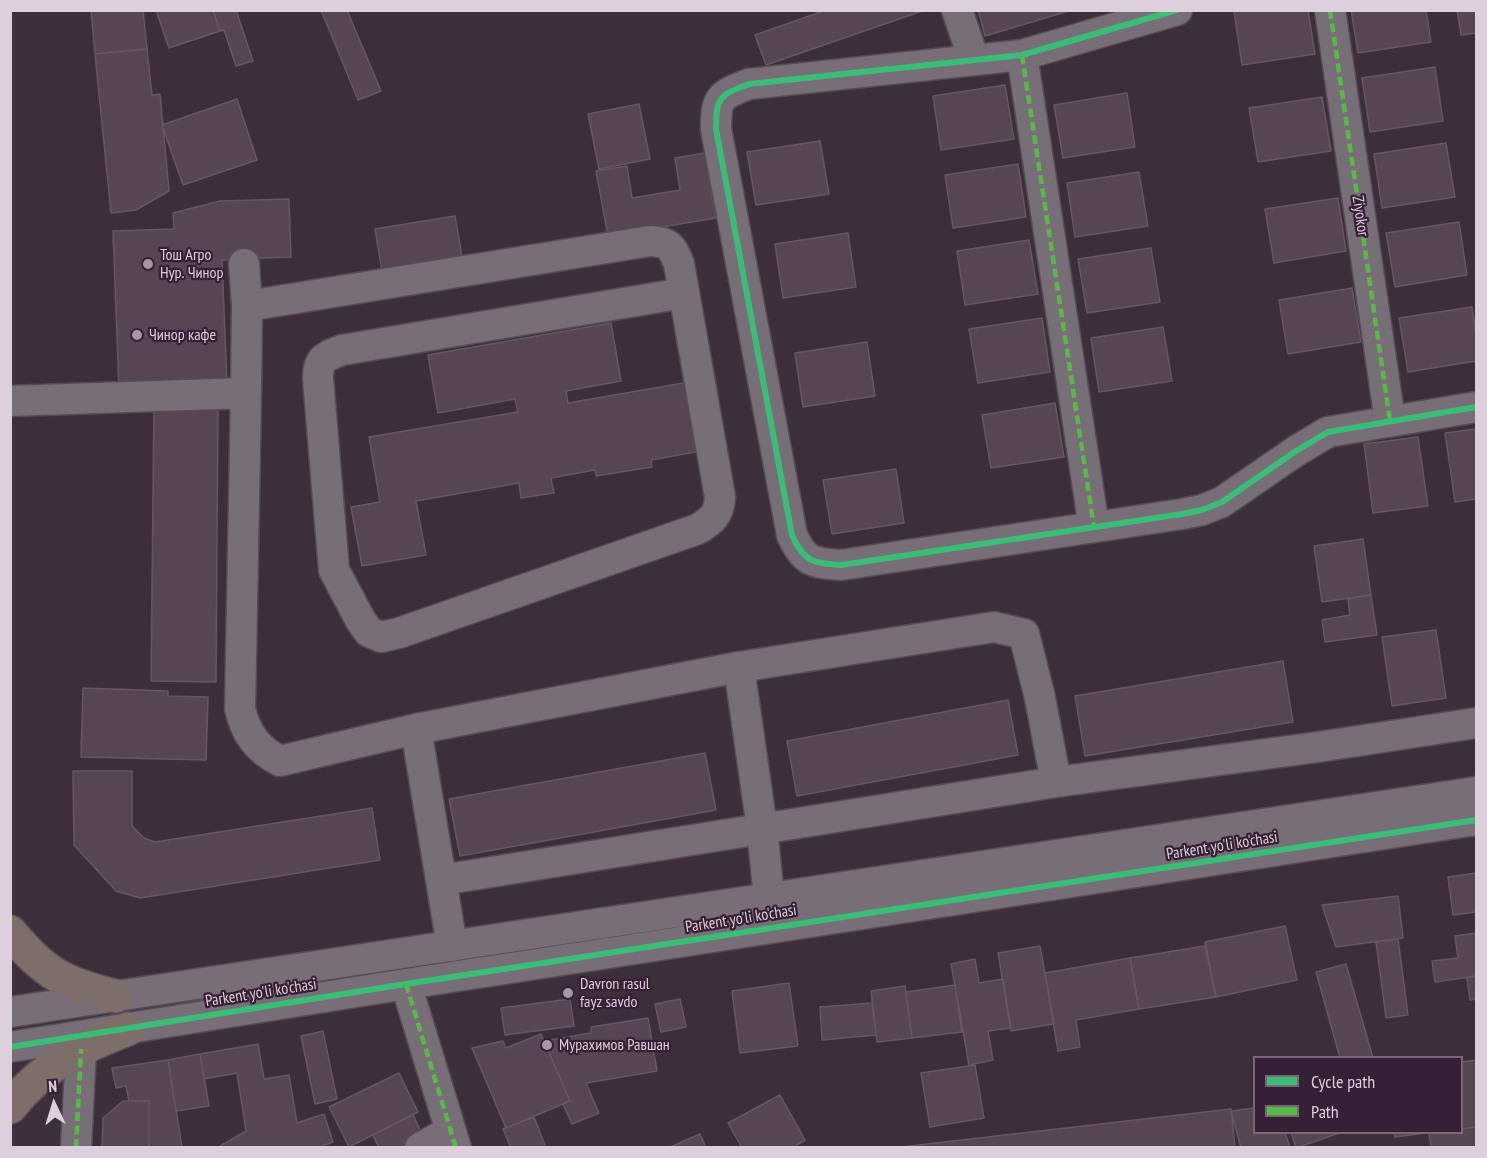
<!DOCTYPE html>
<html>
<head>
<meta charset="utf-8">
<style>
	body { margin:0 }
	#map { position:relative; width:1487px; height:1158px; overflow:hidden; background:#3c2f3b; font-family:"PT Sans Narrow",sans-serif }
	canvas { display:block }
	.frame { position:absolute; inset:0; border:12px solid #decfdd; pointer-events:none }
	.legend { position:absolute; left:1253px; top:1056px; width:210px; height:78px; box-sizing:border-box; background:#362036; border:2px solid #796679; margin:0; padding:8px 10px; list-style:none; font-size:18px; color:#decfdd }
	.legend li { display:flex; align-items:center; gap:12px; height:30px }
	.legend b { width:30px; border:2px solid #796679 }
	.north { position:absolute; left:24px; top:1074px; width:60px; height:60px; -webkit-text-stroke:4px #362036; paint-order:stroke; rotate:356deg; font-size:16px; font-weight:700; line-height:24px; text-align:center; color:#decfdd }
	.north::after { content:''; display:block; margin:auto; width:21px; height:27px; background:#decfdd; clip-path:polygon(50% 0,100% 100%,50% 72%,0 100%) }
</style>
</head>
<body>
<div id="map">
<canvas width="1487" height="1158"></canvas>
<div class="frame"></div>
<ul class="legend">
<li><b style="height:8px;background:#3abd76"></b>Cycle path</li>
<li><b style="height:8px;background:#58b947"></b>Path</li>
</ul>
<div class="north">N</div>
</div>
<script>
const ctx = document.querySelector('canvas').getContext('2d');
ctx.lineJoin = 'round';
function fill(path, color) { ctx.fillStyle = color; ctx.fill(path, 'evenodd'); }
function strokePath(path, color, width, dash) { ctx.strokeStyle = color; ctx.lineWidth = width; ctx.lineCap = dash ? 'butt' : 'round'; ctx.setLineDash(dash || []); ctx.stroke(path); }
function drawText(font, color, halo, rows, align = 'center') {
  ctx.font = font + ' "PT Sans Narrow",sans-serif'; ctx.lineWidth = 4.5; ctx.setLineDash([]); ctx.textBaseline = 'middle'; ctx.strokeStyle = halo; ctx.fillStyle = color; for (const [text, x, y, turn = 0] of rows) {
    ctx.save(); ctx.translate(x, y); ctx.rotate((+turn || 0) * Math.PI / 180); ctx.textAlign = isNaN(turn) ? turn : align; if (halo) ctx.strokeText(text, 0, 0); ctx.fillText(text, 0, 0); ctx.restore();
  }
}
const building = new Path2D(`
	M91,10h52l4,39 -52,5z
	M156,10h57l7,21 -51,17z
	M213,10h23l17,51 -17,5 -12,-36 -4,1z
	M321,10h26l34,81 -23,9z
	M826,10h99l-159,55 -11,-30z
	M978,10h94l-87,26z
	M1240,10h68l7,44 -73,11 -8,-54z
	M1351,10h75l5,32 -73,11z
	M1457,10h19v23l-15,2z
	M147,49l5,46 8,-1 9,97 -33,19 -25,3 -16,-159z
	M1435,67l8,54 -73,11 -8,-54z
	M1005,85l9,54 -73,11 -8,-54z
	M1127,93l8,54 -72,11 -9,-53z
	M1322,97l9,54 -73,11 -9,-54z
	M237,99l20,61 -74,25 -21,-60z
	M639,104l11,55 -51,10 -11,-55z
	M820,141l9,53 -73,11 -9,-53z
	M1446,143l9,54 -73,11 -8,-54z
	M705,153l11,65 -108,18 -12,-65 31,-5 5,32 48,-8 -5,-32z
	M1018,164l8,53 -73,11 -8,-53z
	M1139,172l9,54 -73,11 -8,-54z
	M1338,198l8,53 -72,12 -9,-54z
	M289,199l2,58 -69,3 5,126 -108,4 -6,-159 61,-2 -1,-16 47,-12z
	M455,216l7,41 -80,14 -7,-42z
	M1459,222l8,53 -72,12 -9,-54z
	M848,233l8,54 -73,11 -8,-54z
	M1029,240l9,54 -73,11 -8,-54z
	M1151,248l9,54 -73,11 -9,-54z
	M1352,288l9,54 -73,12 -9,-54z
	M1472,307l4,28v26l-68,11 -9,-54z
	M1042,318l8,54 -72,11 -9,-54z
	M611,323l10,58 -55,10 2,12 127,-22 12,69 -56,10 1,7 -56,9 -1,-6 -44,8 3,15 -33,5 -2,-15 -103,18 10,54 -64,11 -11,-59 29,-5 -11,-65 149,-25 -3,-13 -77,14 -10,-58z
	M1163,327l9,54 -73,11 -8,-54z
	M867,342l8,54 -72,11 -8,-54z
	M1055,403l9,54 -73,11 -9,-53z
	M154,405h64l-2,277 -65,-1z
	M1476,429v70l-21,3 -10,-69z
	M1418,437l10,69 -55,7 -9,-69z
	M896,469l8,54 -72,11 -9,-54z
	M1363,539l8,56 -49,7 -8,-56z
	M1371,595l6,40 -52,7 -3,-22 28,-5 -2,-16z
	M1436,630l10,68 -54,8 -10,-69z
	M1283,661l10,61 -208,34 -10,-60z
	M83,688l85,3v5l40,1 -2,63 -125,-3z
	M1008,700l10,55 -221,41 -10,-55z
	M705,753l11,57 -256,46 -11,-57z
	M73,771h59v55l12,12 11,4 217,-34 8,52 -240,38 -24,-7 -42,-46z
	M1476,873v39l-23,3 -5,-38z
	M1398,896l5,42 -67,9 -14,-42z
	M1285,926l12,54 -81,17 -11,-55z
	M1476,933v43l-41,6 -3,-21 26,-3 -3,-22z
	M1398,939l10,76 -22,3 -10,-76z
	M1040,946l14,78 -43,7 -13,-78z
	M1205,946l11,51 -77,12 -9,-51z
	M1130,958l9,51 -63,11 4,27 -22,4 -13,-78z
	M975,959l4,24 24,-4 8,49 -23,3 5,29 -24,5 -18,-101z
	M1346,964l27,94h-33l-24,-86z
	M1476,976v23l-6,1 -3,-22z
	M789,983l9,63 -58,7 -8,-62z
	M955,985l7,47 -50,6 -6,-46z
	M905,986l7,52 -35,4 -6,-51z
	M570,999l4,27 -69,9 -4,-27z
	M680,999l6,28 -25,5 -6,-28z
	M872,1003l4,32 -54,5 -2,-33z
	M648,1018l9,53 -71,12 13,30 -27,11 -9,-20 7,-3 -26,-60 47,-8v-6z
	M323,1031l14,68 -22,5 -14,-68z
	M541,1034l29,67 -64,27 -34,-80 31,-7 3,7z
	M258,1044l6,35 25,-4 8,48 27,-9 9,28 -16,6h-100l29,-17 -9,-58 -33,6 -4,-25z
	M200,1054l9,52 -33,5 -8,-51z
	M168,1060l14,87 -33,1v-47h-20l-3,-15 -10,2 -4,-20z
	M1476,1060v67l-14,2v-67z
	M975,1065l9,53 -54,9 -9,-54z
	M399,1073l19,39 -69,35 -20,-40z
	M780,1095l25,45 -13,8h-50l-14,-25z
	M123,1101h26v47h-47l1,-30z
	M1254,1108v24h31l5,16h-49l-10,-37z
	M1231,1109l4,39h-343z
	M413,1115l11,23 -18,10h-27l-6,-13z
	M534,1117l12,31h-35l-8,-19z
	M1476,1127v21h-45l-2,-15 33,-1v-3z
	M1291,1132h51l-46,16z
	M1394,1132h39l-38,5z
	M700,1134l6,14h-38z`);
fill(building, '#564654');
strokePath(building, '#645862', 1.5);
const minor = new Path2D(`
	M957,10l17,50
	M1177,10l-155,45 -273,29c-29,11 -33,13 -33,45l76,406c12,27 21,28 49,30l341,-51 20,-4 20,-8 74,-51 32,-19 148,-25
	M1330,10l60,411
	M1022,55l72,472
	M247,306l403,-65c19,1 22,5 29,23l41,233c-1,17 -7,23 -22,32l-299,104 -18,4 -12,-5 -8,-11 -27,-51 -16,-192c0,-20 7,-21 24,-28l342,-57
	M246,393l-6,316c6,25 17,40 40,52l136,-32 323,-62 255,-40 30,7 16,64 16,84
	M10,401l236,-8 1,-87 -3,-42
	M739,667l23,161 7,70
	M416,729l36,217
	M441,880l615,-98 262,-35 158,-24
	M406,984l50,164
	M10,1012l1466,-220
	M10,1047l396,-63 1070,-164
	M76,1148l5,-99
	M420,1148l30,-17`);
const highway = new Path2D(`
	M10,932c35,42 53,51 105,64
	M10,1107c34,-42 68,-59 118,-78`);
strokePath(minor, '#574c56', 33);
strokePath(highway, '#574c56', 36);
strokePath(minor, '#786e78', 30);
strokePath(highway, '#7d6e6a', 33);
strokePath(new Path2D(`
	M1330,10l60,411
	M1022,55l72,472
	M406,984l50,164
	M76,1148l5,-99`), '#58b947', 4.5, [9, 4.5]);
strokePath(new Path2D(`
	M1177,10l-155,45 -273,29c-29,11 -33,13 -33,45l76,406c12,27 21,28 49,30l341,-51 20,-4 20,-8 74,-51 32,-19 148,-25
	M10,1047l396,-63 1070,-164`), '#3abd76', 6);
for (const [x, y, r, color] of [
	[148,264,6,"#a597a4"],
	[137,335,6,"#a597a4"],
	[568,993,6,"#a597a4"],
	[547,1045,6,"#a597a4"]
]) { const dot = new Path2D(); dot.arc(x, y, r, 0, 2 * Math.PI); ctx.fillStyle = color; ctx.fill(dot); strokePath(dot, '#362036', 2); }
drawText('16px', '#decfdd', '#362036', [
	["Ziyokor",1360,216,82],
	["Parkent yo'li ko'chasi",1222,846,-9],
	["Parkent yo'li ko'chasi",741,919,-9],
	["Parkent yo'li ko'chasi",261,993,-9]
]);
drawText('16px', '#decfdd', '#362036', [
	["Тош Агро",160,255],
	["Нур. Чинор",160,273],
	["Чинор кафе",149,335],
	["Davron rasul",580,984],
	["fayz savdo",580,1002],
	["Мурахимов Равшан",559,1045]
], 'left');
</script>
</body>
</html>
